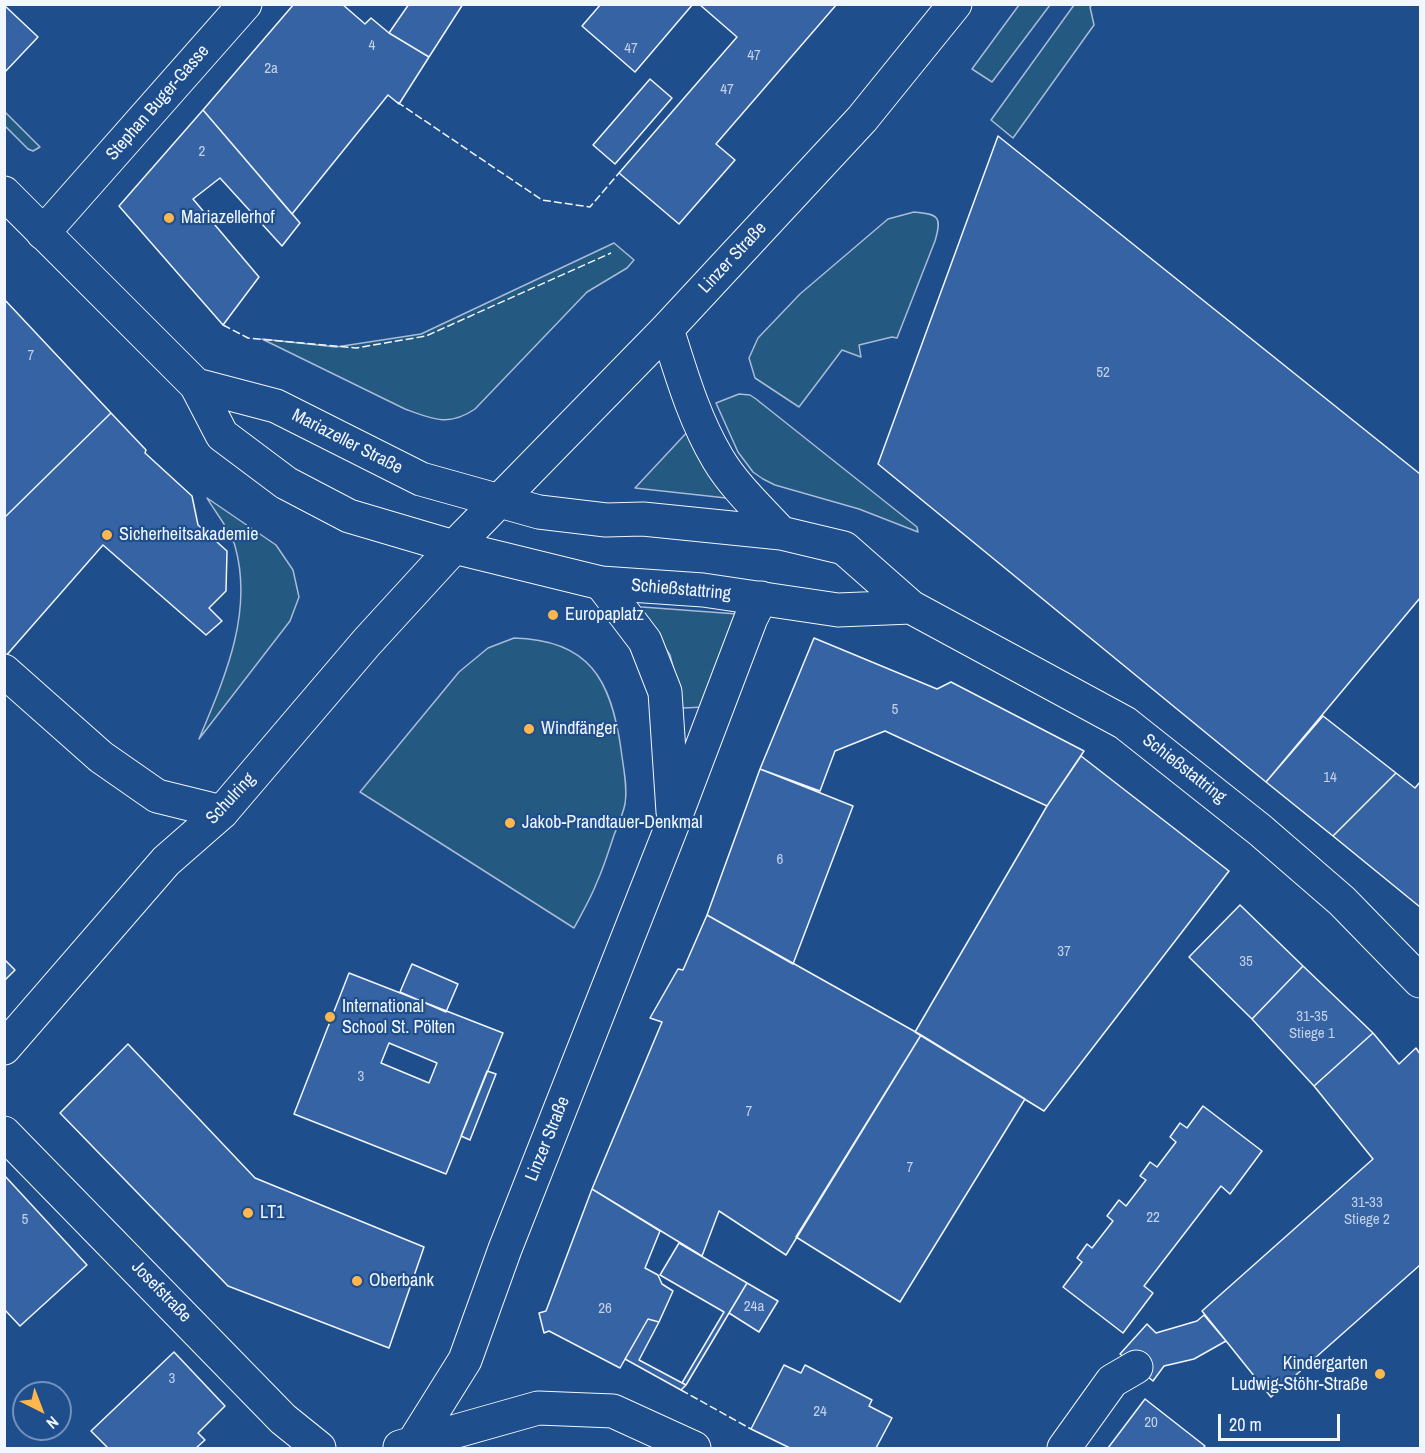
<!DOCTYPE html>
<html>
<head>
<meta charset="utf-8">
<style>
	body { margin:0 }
	#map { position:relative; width:1425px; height:1453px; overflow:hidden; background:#1f4e8c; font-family:"Archivo Narrow",sans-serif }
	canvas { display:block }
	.frame { position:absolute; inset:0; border:6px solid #f2f6ff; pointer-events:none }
	.north { position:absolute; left:12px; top:1381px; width:60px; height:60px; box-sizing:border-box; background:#1f4e8c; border:2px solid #7391ba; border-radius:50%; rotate:138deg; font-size:16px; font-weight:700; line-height:24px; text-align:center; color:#f2f6ff }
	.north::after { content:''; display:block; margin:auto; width:21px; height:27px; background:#ffb74d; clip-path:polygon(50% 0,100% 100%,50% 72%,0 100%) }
	.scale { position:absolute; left:1218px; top:1414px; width:122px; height:27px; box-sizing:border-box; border:3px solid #f2f6ff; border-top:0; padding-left:8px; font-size:18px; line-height:21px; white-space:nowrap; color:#f2f6ff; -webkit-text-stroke:4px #1f4e8c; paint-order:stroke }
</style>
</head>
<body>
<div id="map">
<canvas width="1425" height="1453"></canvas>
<div class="frame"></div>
<div class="north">N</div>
<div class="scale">20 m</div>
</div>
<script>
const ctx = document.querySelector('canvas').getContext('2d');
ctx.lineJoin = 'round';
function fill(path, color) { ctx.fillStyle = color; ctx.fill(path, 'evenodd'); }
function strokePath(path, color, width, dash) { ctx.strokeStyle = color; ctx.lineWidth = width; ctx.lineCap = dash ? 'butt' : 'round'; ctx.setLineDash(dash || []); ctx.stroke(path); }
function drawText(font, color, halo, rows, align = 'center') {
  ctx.font = font + ' "Archivo Narrow",sans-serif'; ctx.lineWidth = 4.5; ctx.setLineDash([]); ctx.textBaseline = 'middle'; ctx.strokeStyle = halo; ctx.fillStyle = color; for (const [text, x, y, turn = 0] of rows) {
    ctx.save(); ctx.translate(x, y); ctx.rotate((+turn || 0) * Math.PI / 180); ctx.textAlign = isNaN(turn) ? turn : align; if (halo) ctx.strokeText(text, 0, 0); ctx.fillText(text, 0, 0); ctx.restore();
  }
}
const green = new Path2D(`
	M1019,5h31l-58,77 -20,-13z
	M1074,5h18l-2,2 4,18 -81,113 -22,-18z
	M5,112l35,35 -7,4 -5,-2 -23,-23z
	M914,212c25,2 28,5 21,29l-38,97 -5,-1 -33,8 2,12 -19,-7 -43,57 -44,-29 -6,-20 9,-20 42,-44 88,-75z
	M614,243l20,17 -7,8 -40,24 -112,117c-26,18 -43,10 -70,0l-143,-70 74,8 85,-13z
	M739,394l11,1 6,4 161,128 1,5 -59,-23 -84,-24 -12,-6 -10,-7 -15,-20 -22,-49z
	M691,428l38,67 -3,3 -91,-10z
	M207,498l69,47 17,25 6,27 -9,24 -91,118c25,-60 55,-126 36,-193 -4,-15 -20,-34 -28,-48z
	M642,607l95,7 -33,93 -20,1 -4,-2 -3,-24 -7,-27 -30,-45z
	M514,638c75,2 97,41 107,111 2,18 7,37 4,55 -2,10 -7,21 -11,31 -5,15 -10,32 -17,47 -6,16 -15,31 -23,46l-214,-136 99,-120 29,-24z`);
fill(green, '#245a82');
strokePath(green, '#a8bbd7', 1.5);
const building = new Path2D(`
	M294,4h48l23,20 6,-6 18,15 40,24 -30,47 -11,-9 -96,119 -89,-104z
	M409,4h54l-34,53 -40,-24z
	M601,4h92l-58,68 -53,-46z
	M699,4h138l-121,140 19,16 -56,64 -60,-51 118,-136z
	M4,5l34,32 -34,36z
	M650,79l22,19 -57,66 -22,-19z
	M203,110l97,113 -18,23 -62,-68 -27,21 66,78 -36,48 -104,-119z
	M998,136l422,338v124l-154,184 -388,-318z
	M4,299l107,114 -107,105z
	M111,413l35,37 -1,3 47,43 6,29 29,26 -1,40 -17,17 13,13 -16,14 -103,-90 -99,113v-140z
	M814,638l123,51 14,-7 133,69 -37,55 -162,-75 -50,20 -15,40 -60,-22z
	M1323,716l73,57 -63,63 -67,-54z
	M1081,756l148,115 -185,240 -129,-79 132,-226z
	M760,769l93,37 -60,158 -86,-49z
	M1396,773l19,15 5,-6v125l-87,-71z
	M1240,905l63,61 -51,53 -63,-62z
	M707,915l214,120 -135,220 -67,-44 -17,45 -110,-67 70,-167 -12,-4 28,-49 5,1z
	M4,959l11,11 -11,11z
	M412,964l46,20 -12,28 -46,-20z
	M1303,966l70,67 -59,53 -62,-67z
	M349,973l154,60 -57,141 -152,-60zM389,1043l48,20 -8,20 -48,-20z
	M1373,1033l26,31 17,-16 4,6v211l-149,132 -69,-86 171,-152 -59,-73z
	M921,1035l104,64 -125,203 -104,-65z
	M128,1044l127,134 169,69 -35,101 -161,-62 -168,-173z
	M487,1071l9,3 -26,66 -9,-4z
	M1203,1106l59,45 -32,43 -9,-8 -77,100 9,7 -30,40 -60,-46 19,-25 -5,-4 10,-14 5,4 21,-27 -6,-5 12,-16 7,6 20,-26 -6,-4 10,-14 7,5 19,-25 -6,-5 10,-14 7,5z
	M4,1175l83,90 -67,61 -16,-17z
	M592,1189l68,42 -15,37 13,7 4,9 11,7 -14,31 -11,-3 -28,49 -71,-37 -5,2 -5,-20 7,-2z
	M679,1243l68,40 -61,102 -4,-2 42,-71 -64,-37z
	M747,1283l31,18 -19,31 -30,-19z
	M1204,1315l22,26 -32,18 -30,7 -11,15 -33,-27 27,-30 9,9 41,-12z
	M648,1319l11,3 -20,38 47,25 -5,5 -56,-31z
	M174,1352l51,54 -27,27 7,7 -9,8h-88l-17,-17z
	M784,1365l17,8 4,-8 67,35 -3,6 23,12 -16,30h-86l-39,-19z
	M1145,1399l60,47 -2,2h-95z`);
fill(building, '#3563a3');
strokePath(building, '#f2f6ff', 1.5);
const minor = new Path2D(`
	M43,233l202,-229
	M601,583l44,58 20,51 8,120
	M4,671l97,86 56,39 65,16
	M4,1133l279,286 36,29
	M400,1447l138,-39 75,3 81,37
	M410,1448l55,-88 40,-111 168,-426 78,-205 10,-20
	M1064,1448l48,-67 24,-14`);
const major = new Path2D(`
	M4,193l192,192 26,50 64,48 63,33 105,31 147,36 102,7 135,20 73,-3
	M667,329c14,44 27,90 51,130 16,27 41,50 63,74
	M196,385l80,21 145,73 118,33 67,8 37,-1 138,14 63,15 67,59 214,116 135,107 82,71 78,80
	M4,1048l162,-187 56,-49 145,-170 87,-95 213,-218 195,-210 93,-115`);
strokePath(minor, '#f2f6ff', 35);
strokePath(major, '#f2f6ff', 35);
strokePath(minor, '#1f4e8c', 33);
strokePath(major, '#1f4e8c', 33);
strokePath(new Path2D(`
	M397,102l145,98 48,7 29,-34
	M223,325l25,13 108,10 70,-12 185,-83
	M681,1390l70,39`), '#f2f6ff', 1.5, [8, 3]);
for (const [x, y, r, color] of [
	[169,218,6,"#ffb74d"],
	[107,535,6,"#ffb74d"],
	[553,615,6,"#ffb74d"],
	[529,729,6,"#ffb74d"],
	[510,823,6,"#ffb74d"],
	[330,1017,6,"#ffb74d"],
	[248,1213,6,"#ffb74d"],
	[357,1281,6,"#ffb74d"],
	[1380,1374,6,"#ffb74d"]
]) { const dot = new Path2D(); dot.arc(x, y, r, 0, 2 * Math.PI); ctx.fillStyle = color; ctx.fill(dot); strokePath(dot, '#1f4e8c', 2); }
drawText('15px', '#c3d1e8', null, [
	["4",372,46],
	["47",631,49],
	["47",754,56],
	["2a",271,69],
	["47",727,90],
	["2",202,152],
	["7",31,356],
	["52",1103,373],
	["5",895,710],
	["14",1330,778],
	["6",780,860],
	["37",1064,952],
	["35",1246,962],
	["31-35",1312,1017],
	["Stiege 1",1312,1034],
	["3",361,1077],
	["7",749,1112],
	["7",910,1168],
	["31-33",1367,1203],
	["Stiege 2",1367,1220],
	["22",1153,1218],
	["5",25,1220],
	["24a",754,1307],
	["26",605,1309],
	["3",172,1379],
	["24",820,1412],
	["20",1151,1423]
]);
drawText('18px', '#f2f6ff', '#1f4e8c', [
	["Stephan Buger-Gasse",158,103,-49],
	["Linzer Straße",733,258,-47],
	["Mariazeller Straße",347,442,27],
	["Schießstattring",681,590,5],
	["Schießstattring",1184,769,38],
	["Schulring",231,799,-47],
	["Linzer Straße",548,1139,-68],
	["Josefstraße",161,1292,46]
]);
drawText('18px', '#f2f6ff', '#1f4e8c', [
	["Mariazellerhof",181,218],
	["Sicherheitsakademie",119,535],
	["Europaplatz",565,615],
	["Windfänger",541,729],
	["Jakob-Prandtauer-Denkmal",522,823],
	["International",342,1007],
	["School St. Pölten",342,1028],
	["LT1",260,1213],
	["Oberbank",369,1281],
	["Kindergarten",1368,1364,"right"],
	["Ludwig-Stöhr-Straße",1368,1385,"right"]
], 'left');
</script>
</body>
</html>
